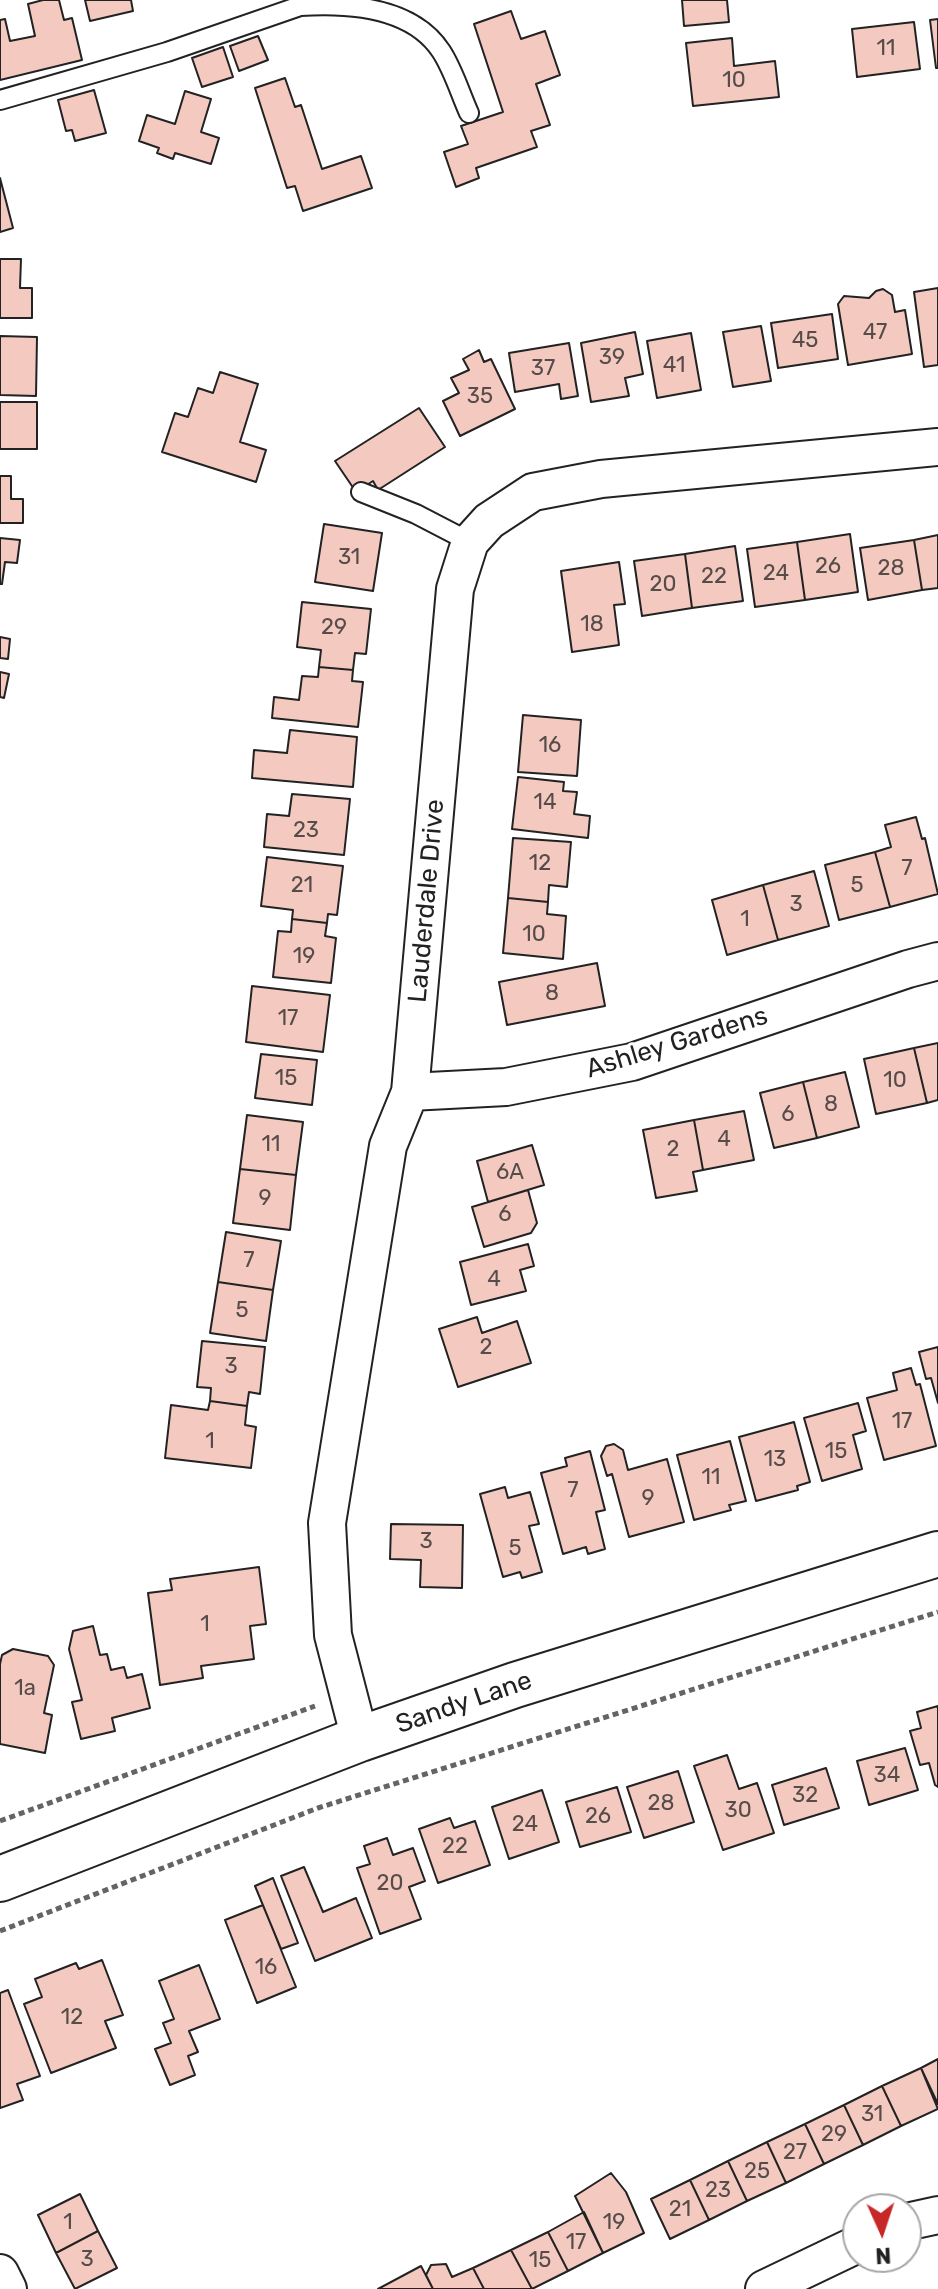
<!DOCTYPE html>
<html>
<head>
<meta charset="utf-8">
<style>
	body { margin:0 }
	#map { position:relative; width:938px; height:2289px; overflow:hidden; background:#fff; font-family:Rubik,sans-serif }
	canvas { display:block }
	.north { position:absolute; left:842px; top:2193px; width:80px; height:80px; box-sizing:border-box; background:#fff; border:2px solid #a7a7a7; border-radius:50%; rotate:177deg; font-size:22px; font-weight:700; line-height:32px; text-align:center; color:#222 }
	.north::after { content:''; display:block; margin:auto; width:28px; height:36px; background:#c62828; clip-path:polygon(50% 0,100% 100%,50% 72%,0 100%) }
</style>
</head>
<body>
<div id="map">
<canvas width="938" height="2289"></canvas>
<div class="north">N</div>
</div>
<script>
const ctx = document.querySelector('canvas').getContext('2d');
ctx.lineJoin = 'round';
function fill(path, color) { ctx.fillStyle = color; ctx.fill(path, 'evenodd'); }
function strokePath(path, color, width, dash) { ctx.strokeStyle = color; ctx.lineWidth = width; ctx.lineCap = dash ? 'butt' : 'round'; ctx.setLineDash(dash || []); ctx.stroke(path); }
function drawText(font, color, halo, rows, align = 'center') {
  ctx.font = font + ' Rubik,sans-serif'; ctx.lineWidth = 6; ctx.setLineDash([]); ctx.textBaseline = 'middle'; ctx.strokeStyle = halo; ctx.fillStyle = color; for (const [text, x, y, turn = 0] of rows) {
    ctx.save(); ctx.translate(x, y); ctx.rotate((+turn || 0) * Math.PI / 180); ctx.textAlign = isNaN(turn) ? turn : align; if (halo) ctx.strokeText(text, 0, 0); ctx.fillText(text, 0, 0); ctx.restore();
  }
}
const building = new Path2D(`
	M43,0h16l5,20 8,-2 10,42 -82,20v-60l5,-1 5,22 25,-5 -7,-32z
	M85,0h46l2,11 -43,10z
	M682,0h45l2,22 -45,4z
	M511,11l10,28 24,-8 15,44 -24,9 14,41 -19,6 6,16 -61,21 3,10 -23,9 -12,-35 24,-8 -7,-18 42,-14 -29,-88z
	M938,19v49h-2l-6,-48z
	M914,22l6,47 -63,8 -5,-48z
	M258,36l10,24 -29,11 -9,-25z
	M732,38l2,28 41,-5 4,36 -86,9 -7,-63z
	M223,47l10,30 -31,10 -10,-29z
	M285,78l10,29 6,-2 21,64 39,-13 11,32 -69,23 -8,-25 -8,2 -32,-100z
	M94,90l12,43 -31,8 -3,-11 -6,1 -8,-31z
	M185,91l26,8 -10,33 18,6 -8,26 -36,-11 -2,6 -16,-6 2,-5 -20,-7 8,-26 28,9z
	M0,178l13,50 -13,4z
	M0,259h21l-1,29h12v30h-32z
	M938,288v77l-14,2 -10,-75z
	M883,289l9,6 3,17 10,-2 7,44 -64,11 -10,-61 6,-8 25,2 7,-7z
	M832,314l6,45 -60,9 -7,-45z
	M761,326l10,55 -38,6 -10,-55z
	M635,332l8,42 -18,4 4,18 -38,6 -10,-59z
	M691,333l10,57 -44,8 -10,-57z
	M0,336l37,1 -1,59 -36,-1z
	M569,343l9,53 -17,3 -2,-15 -44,8 -6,-39z
	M479,350l5,12 7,-3 24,50 -55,27 -17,-35 16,-8 -8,-15 18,-8 -6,-11z
	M220,372l38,12 -18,58 26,8 -10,32 -94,-30 13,-39 13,4 10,-29 15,5z
	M0,402h37v47h-37z
	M419,408l26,39 -67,43 -5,-9 -17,11 -21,-31z
	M0,476h11v23h12v24h-23z
	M324,524l58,9 -9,58 -58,-9z
	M850,534l8,58 -53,8 -8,-58z
	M938,535v53l-16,2 -8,-50z
	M0,538l20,2 -3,23 -12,-1 -3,22h-2z
	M914,540l8,50 -54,10 -8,-52z
	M797,542l8,58 -50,7 -8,-58z
	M735,546l8,55 -51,7 -7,-54z
	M685,554l7,54 -50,8 -8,-55z
	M619,562l6,42 -11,1 5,40 -47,7 -11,-81z
	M302,602l69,7 -5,45 -11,-1 -2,17 -34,-3 2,-17 -24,-3z
	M0,637l10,2 -2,20 -8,-1z
	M319,667l34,3 -1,11 11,1 -5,45 -86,-9 2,-21 25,3 3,-24 16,1z
	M0,672l9,2 -5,24 -4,-1z
	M523,715l58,5 -4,56 -59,-4z
	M290,730l67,7 -4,50 -101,-9 2,-28 33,3z
	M518,777l46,5 -1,9 14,1 -3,22 16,2 -2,22 -76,-9z
	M292,794l58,5 -6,56 -80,-8 3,-33 22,2z
	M916,817l6,22 3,-1 13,56 -48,13 -15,-55 16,-5 -6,-22z
	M513,838l58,4 -4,45 -18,-2 -1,17 -40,-4z
	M875,852l15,55 -51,13 -14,-55z
	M267,857l76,9 -6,49 -9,-1 -1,9 -35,-4 1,-9 -32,-4z
	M814,871l15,55 -51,14 -15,-55z
	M763,885l15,55 -51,15 -15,-55z
	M508,898l40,4 -1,12 19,2 -3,43 -60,-6z
	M292,919l35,4 -2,13 11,2 -5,45 -58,-6 5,-46 13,1z
	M597,963l8,43 -98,19 -8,-43z
	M252,986l78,9 -7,57 -77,-10z
	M938,1043v57l-11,3 -13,-55z
	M914,1048l13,55 -51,11 -12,-55z
	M261,1054l56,6 -5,45 -57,-7z
	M845,1072l14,55 -42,11 -14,-56z
	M803,1082l14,56 -43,10 -14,-55z
	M744,1111l10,49 -51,10 -9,-50z
	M247,1115l56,7 -7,53 -56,-6z
	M694,1120l9,50 -10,2 4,19 -41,7 -13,-68z
	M532,1145l12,40 -56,17 -11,-41z
	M240,1169l56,6 -6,55 -57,-7z
	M528,1190l9,33 -6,10 -47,14 -12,-40z
	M226,1232l55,9 -8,49 -55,-8z
	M528,1244l6,22 -14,4 6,21 -55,14 -11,-43z
	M218,1282l55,8 -7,51 -56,-8z
	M477,1317l5,16 35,-12 14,42 -73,24 -19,-58z
	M202,1341l63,6 -5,47 -11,-2 -2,14 -37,-5 1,-13 -14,-1z
	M938,1347v56l-7,-25 -5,1 -7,-27z
	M911,1368l5,17 4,-1 16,62 -52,14 -17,-62 30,-8 -4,-17z
	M210,1401l37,5 -2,19 11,2 -5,41 -86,-10 6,-53 37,5z
	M858,1403l8,28 -13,4 9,34 -40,12 -18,-63z
	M794,1422l16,60 -13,4 1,4 -42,11 -17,-64z
	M730,1441l16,60 -17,4 2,5 -37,10 -17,-65z
	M614,1444l9,6 5,20 39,-11 17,63 -55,15 -17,-63 -5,2 -6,-20 5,-10z
	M590,1451l15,59 -9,2 9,37 -17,5 -2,-7 -23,7 -22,-81 26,-7 -2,-8z
	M505,1487l3,11 22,-6 9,32 -10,2 13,46 -20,6 -2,-6 -17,5 -23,-83z
	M391,1524l72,1 -1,63 -42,-1 1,-27 -31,-1z
	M259,1567l7,57 -16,2 4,33 -53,7 2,12 -43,7 -12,-92 24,-3 -2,-11z
	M93,1626l7,29 7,-1 4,16 13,-3 3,11 15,-4 8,34 -38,10 3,13 -34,8 -9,-37 10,-2 -13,-51 4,-18z
	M13,1649l35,7 6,9 -10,48 8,2 -7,38 -45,-9v-80l2,-9z
	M938,1706v81l-3,-2 -6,-22 -9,2 -10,-34 11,-3 -4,-16z
	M905,1748l13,42 -49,15 -12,-44z
	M727,1755l12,34 18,-6 17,50 -51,17 -29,-84z
	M826,1768l13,40 -55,17 -12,-40z
	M678,1771l16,51 -50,16 -17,-51z
	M617,1787l14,45 -51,15 -14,-45z
	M542,1790l17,52 -50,17 -17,-52z
	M450,1818l4,10 21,-7 15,44 -52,18 -19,-54z
	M387,1838l6,17 20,-7 12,33 -16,6 12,32 -41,15 -23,-66 13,-4 -6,-18z
	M304,1867l19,45 33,-14 16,40 -57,23 -34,-85z
	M273,1878l25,65 -17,6 -26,-63z
	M263,1905l33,82 -39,16 -32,-83z
	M102,1960l21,55 -18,6 11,27 -65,25 -27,-69 18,-7 -7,-18 41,-16 3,6z
	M199,1965l21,54 -31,12 9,21 -10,4 7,19 -25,10 -15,-36 16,-6 -8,-20 11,-4 -15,-38z
	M8,1990l32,86 -23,8 6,16 -23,8v-115z
	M938,2059v45l-17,-36z
	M921,2068l17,41 -37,17 -19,-40z
	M882,2086l19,40 -38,19 -19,-40z
	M844,2105l19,40 -39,19 -19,-40z
	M805,2124l19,40 -38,19 -19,-41z
	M767,2142l19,41 -39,18 -19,-40z
	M728,2161l19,40 -38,19 -19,-40z
	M611,2173l15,19 18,41 -41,20 -28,-57z
	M690,2180l19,40 -39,19 -19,-40z
	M80,2194l18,37 -42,22 -18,-38z
	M584,2212l19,41 -35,18 -20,-39z
	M98,2231l19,37 -42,21 -19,-36z
	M548,2232l20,39 -36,18 -21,-39z
	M511,2250l21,39h-48l-11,-21z
	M446,2264l6,13 21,-9 11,21h-51l-7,-14 5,-10z
	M421,2266l12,23h-55z`);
fill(building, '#f3c9c0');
strokePath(building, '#222', 2);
const lane = new Path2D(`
	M0,100l167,-48 133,-46c47,-3 112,1 141,45 12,18 19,42 28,62
	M361,492l55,22 54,28`);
const street = new Path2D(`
	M410,1092l96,-5 126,-25 276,-93 30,-8
	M360,1739l-27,-104 -6,-112 61,-377 22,-54 45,-503 15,-47 19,-21 44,-29 68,-13 337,-32
	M906,2222l32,-7
	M0,2273l8,16
	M764,2289l94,-45`);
const secondary = new Path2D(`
	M0,1879l360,-140 155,-54 423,-131`);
strokePath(lane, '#222', 22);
strokePath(street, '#222', 40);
strokePath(secondary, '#222', 48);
strokePath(new Path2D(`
	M0,1821l315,-115
	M0,1931l318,-123 620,-196`), '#646464', 5, [6, 4]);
strokePath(lane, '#fff', 18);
strokePath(street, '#fff', 36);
strokePath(secondary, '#fff', 44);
drawText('22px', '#564c4a', null, [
	["11",886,49],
	["10",734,81],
	["47",875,333],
	["45",805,341],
	["39",612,358],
	["41",674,366],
	["37",543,369],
	["35",480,397],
	["31",349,558],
	["26",828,567],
	["28",891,569],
	["24",776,574],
	["22",714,577],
	["20",663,585],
	["18",592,625],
	["29",334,628],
	["16",550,746],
	["14",545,803],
	["23",306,831],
	["12",540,864],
	["7",907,869],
	["21",302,886],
	["5",857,886],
	["3",796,905],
	["1",745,920],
	["10",534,935],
	["19",304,957],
	["8",552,994],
	["17",288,1019],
	["15",286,1079],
	["10",895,1081],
	["8",831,1105],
	["6",788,1115],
	["4",724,1140],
	["11",271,1145],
	["2",673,1150],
	["6A",510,1173],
	["9",265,1199],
	["6",505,1215],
	["7",249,1261],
	["4",494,1280],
	["5",242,1311],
	["2",486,1348],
	["3",231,1367],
	["17",902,1422],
	["1",210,1442],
	["15",836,1452],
	["13",775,1460],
	["11",711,1478],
	["7",573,1491],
	["9",648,1499],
	["3",426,1542],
	["5",515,1549],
	["1",205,1625],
	["1a",25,1689],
	["34",887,1776],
	["32",805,1796],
	["28",661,1804],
	["30",738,1811],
	["26",598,1817],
	["24",525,1825],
	["22",455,1847],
	["20",390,1884],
	["16",266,1968],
	["12",72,2018],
	["31",872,2115],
	["29",834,2135],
	["27",795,2153],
	["25",757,2172],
	["23",718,2191],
	["21",680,2210],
	["1",68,2223],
	["19",614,2223],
	["17",576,2243],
	["3",87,2260],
	["15",540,2261]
]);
drawText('26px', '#222', '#fff', [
	["Lauderdale Drive",427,901,-85],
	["Ashley Gardens",677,1043,-17],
	["Sandy Lane",464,1703,-19]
]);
</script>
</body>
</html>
